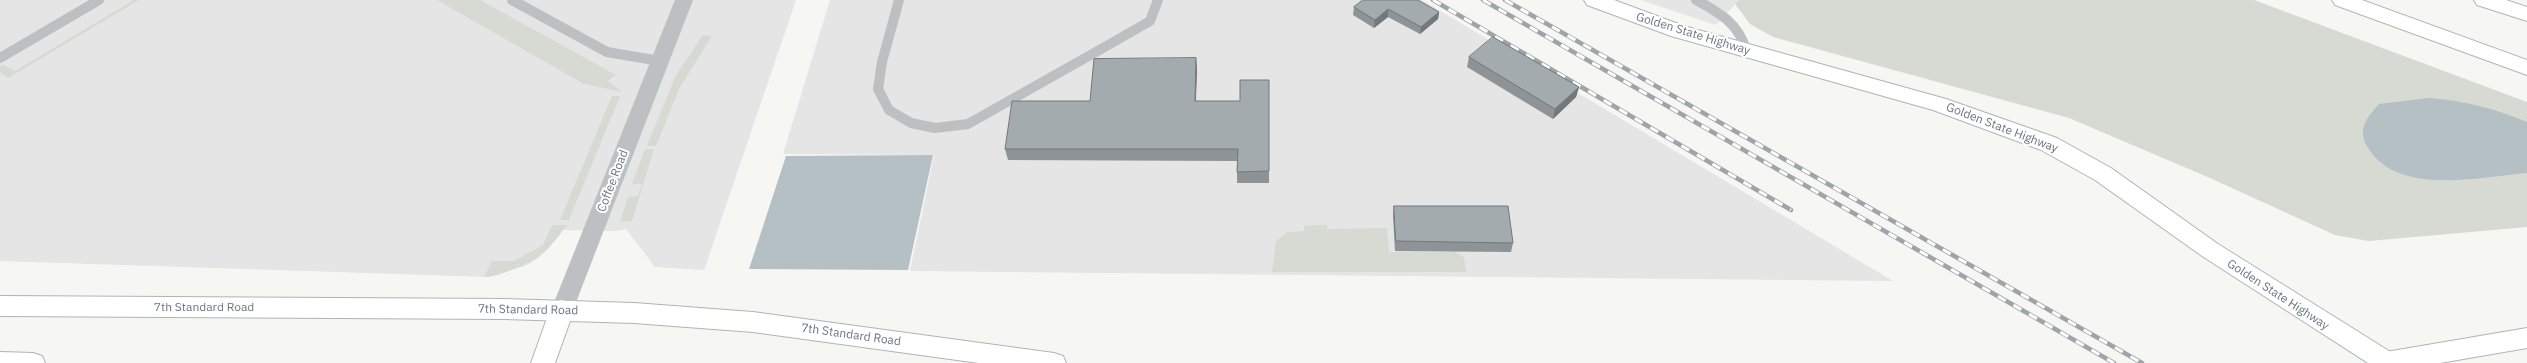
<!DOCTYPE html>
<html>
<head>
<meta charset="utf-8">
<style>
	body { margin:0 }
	canvas { display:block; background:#f6f6f3 }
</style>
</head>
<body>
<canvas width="2527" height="363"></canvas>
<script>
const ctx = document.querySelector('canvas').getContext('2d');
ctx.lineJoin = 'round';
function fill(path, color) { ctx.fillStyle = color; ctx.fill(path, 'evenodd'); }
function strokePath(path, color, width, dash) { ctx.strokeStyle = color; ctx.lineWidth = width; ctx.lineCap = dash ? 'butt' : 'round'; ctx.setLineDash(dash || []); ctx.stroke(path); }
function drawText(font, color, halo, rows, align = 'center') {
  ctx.font = font + ' "IBM Plex Sans",sans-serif'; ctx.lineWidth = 4; ctx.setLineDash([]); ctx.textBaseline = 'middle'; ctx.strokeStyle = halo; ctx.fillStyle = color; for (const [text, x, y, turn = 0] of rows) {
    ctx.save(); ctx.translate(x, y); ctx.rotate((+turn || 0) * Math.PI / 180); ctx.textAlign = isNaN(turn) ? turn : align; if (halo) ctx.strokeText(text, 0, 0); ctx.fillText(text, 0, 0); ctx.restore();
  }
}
fill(new Path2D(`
	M0,0h796l-92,270 -49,-3 -29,-38 -9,2 -54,-1 -15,19 -11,10 -12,7 -36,11 -489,-16z
	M830,0h592l471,281 -983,-10 24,-116 -151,-1z
	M1641,0h98l-23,25z`), '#e4e5e4');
fill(new Path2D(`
	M134,0h5l-131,78 -8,-6v-6l4,-1 11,6z
	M437,0h43l136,75 -8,6 14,11 -38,-8z
	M1739,0h515l273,102v125l-158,14 -34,-6 -125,-57 -141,-60 -296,-81 -23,-13 -15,-20z
	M703,35l9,1 -33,53 -23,57h-9l29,-71z
	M612,96h8l-51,124h-9z
	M645,149h9l-22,72 -12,1 8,-25 10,-1 4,-12h-10z
	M552,225h15c-18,24 -27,35 -56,45 -10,4 -18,7 -27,7l8,-16h22l29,-16z
	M1313,225h14v4l60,-1 2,24h67l8,5 2,15h-194l4,-31 12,-9 16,-1v-5z`), '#d6dad3');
fill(new Path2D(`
	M2429,98c37,3 64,10 98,24v51c-47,4 -129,23 -158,-24 -13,-19 -3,-30 10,-45z
	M933,155l-25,115 -159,-1 37,-113z`), '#b4c0c3');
const secondary = new Path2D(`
	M1584,0h30l70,26 262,73 111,39 54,30 107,76 179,112 3,7h-32l-166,-107 -107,-76 -54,-30 -108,-40 -262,-74 -84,-31z
	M562,300l8,3 4,7 -19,53h-24l19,-53 4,-7z`);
const primary = new Path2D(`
	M0,296l504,3 130,4 119,9 301,41 9,3 3,7h-87l-226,-31 -119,-9 -130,-4 -504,-3z
	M2527,328v20l-87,15h-72l3,-7 9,-3z
	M0,352l33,1 9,3 3,7h-45z`);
const highway = new Path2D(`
	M2332,0h30l165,60v15l-192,-70z
	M2474,0h32l21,7v14l-50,-16z`);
strokePath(secondary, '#aeb4b7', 2);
strokePath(primary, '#b0b4b7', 2);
strokePath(highway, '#b2b5b8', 2);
strokePath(new Path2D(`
	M512,0l95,52 53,9
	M899,0l-17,62 -4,27 11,21 22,13 24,5 33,-4 142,-80 40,-23 8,-21
	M1696,0c23,12 43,24 50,50
	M0,58l99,-58`), '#bcc0c2', 10);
fill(new Path2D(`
	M675,0h18l-120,310 -3,6 -8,3 -8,-3 -3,-6z`), '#bcc0c2');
fill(secondary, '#fff');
fill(primary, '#fff');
fill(highway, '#fff');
const rail = new Path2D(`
	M1433,0l358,210
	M1483,0l631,363
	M1505,0l637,363`);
strokePath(rail, '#9ea4a8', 4.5);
strokePath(rail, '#fff', 3, [9]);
fill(new Path2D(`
	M1354,7l85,5 -1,7 -18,15 -32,-17 -14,11 -21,-13z
	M1469,57l110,30 -3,10 -23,22 -86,-52z
	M1196,58l1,12 -1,31h44l29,-21v103h-32v-22l-229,-1 -3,-11 85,-48z
	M1394,206l119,37 -2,9 -116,-1 -2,-35z`), '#8d9396');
fill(new Path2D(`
	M1388,9v8l-14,11 1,-8z
	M1439,12l-1,7 -18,15 1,-7z
	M1196,58l1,12 -2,43v-12z
	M1579,87l-3,10 -23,22 2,-10z`), '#73787a');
const building = new Path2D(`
	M1363,0h55l21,12 -18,15 -33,-18 -13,11 -21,-13z
	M1493,37l86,50 -24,22 -86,-52z
	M1196,58l-1,43h45v-21h29v91l-32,1 1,-23h-233l7,-48h78l4,-42z
	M1394,206h114l5,37 -117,-2z`);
fill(building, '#a4abaf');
strokePath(building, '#73787a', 1);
drawText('12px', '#697780', '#fff', [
	["Golden State Highway",1693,34,17],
	["Golden State Highway",2002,128,21],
	["Coffee Road",613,181,-69],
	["Golden State Highway",2278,295,33],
	["7th Standard Road",204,308],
	["7th Standard Road",528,310,1],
	["7th Standard Road",851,335,8]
]);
</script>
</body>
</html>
